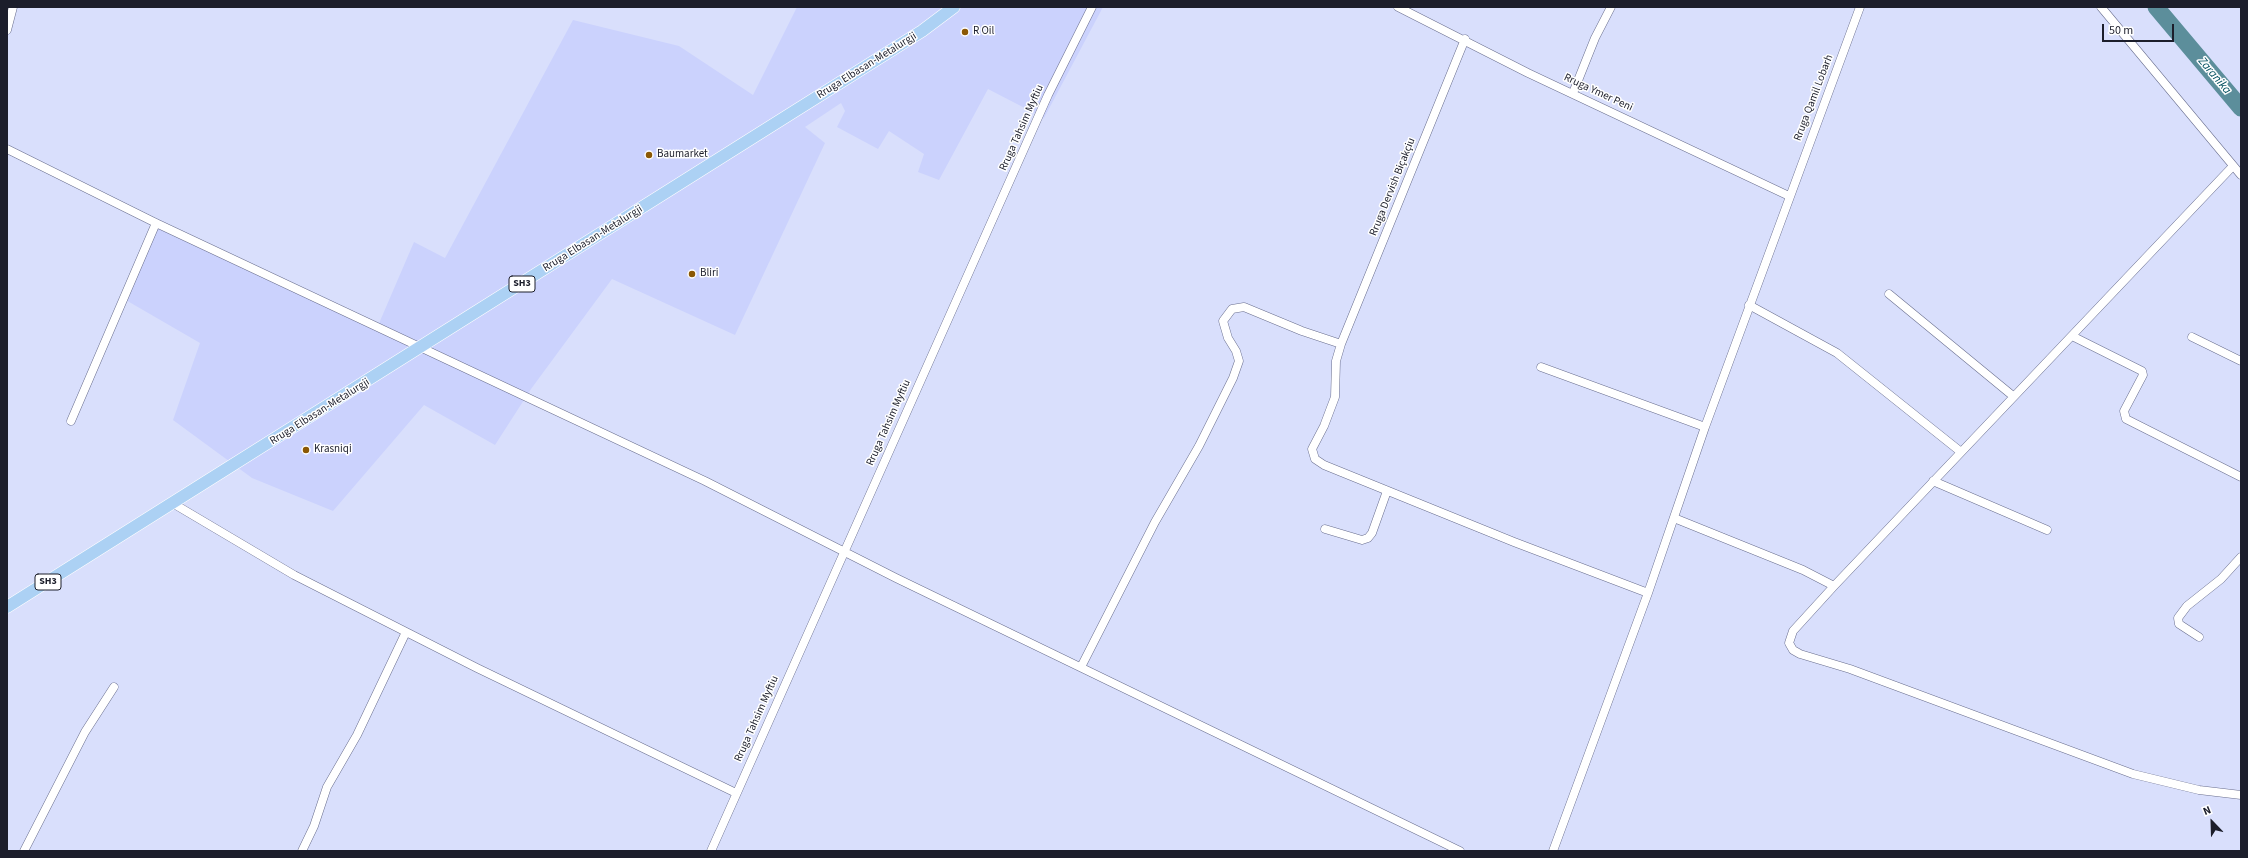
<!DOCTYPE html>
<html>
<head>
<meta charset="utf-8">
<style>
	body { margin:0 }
	#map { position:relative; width:2248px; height:858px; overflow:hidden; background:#d9dffc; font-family:"Source Sans 3",sans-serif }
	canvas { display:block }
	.frame { position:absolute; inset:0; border:8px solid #1c1e2b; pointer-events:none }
	.north { position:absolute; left:2192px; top:802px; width:40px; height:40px; -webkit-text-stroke:3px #fff; paint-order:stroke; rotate:337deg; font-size:11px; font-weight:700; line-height:16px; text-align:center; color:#1c1e2b }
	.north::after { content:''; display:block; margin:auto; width:14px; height:18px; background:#1c1e2b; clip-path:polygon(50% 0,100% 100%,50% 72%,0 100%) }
	.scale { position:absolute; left:2102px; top:24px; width:72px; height:18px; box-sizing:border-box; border:2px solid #1c1e2b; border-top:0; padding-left:5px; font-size:12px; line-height:14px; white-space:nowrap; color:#1c1e2b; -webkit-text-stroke:3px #fff; paint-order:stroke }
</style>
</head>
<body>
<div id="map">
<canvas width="2248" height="858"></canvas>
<div class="frame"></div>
<div class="north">N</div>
<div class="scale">50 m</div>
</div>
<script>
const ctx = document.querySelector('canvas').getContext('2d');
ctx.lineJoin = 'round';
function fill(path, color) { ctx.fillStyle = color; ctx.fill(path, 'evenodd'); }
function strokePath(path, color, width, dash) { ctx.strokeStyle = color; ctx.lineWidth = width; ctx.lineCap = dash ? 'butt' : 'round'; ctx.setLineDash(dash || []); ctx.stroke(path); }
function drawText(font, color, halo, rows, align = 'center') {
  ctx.font = font + ' "Source Sans 3",sans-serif'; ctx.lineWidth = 3; ctx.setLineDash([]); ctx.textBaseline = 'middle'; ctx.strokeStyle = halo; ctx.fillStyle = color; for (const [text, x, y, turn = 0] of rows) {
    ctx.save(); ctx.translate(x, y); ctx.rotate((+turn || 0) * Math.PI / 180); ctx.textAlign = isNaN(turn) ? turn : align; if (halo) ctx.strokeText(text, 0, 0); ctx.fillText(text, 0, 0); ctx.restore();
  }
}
fill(new Path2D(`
	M797,7h306l-59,111 -56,-29 -49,91 -21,-8 6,-18 -35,-23 -11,18 -41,-22 8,-16 -4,-8 -36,24 20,16 -90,192 -123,-56 -81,110 -36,56 -71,-40 -91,106 -81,-33 -79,-58 27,-77 -76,-44 32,-76 221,105 37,-86 31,16 128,-238 106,26 74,49z`), '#cbd2fd');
strokePath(new Path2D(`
	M2156,7l85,101`), '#5c8e9b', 17);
const minor = new Path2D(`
	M1398,7l130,66 261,123
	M2101,7l140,168
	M7,30l6,-23
	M1465,39l-124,305 -5,17 -1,36 -11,29 -12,23 3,10 9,6 190,77 134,51
	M1573,93l22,-55 16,-31
	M7,149l149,74 549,258 191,97 564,273
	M2233,166l-399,420 -41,45 -4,12 4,7 7,4 50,15 283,105 66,16 42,5
	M1889,294l124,102
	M1749,305l88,48 124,99
	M2072,336l70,35 1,4 -19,36 2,8 115,58
	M2192,337l49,24
	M1541,367l164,60
	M71,421l85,-198
	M1933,481l114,49
	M174,504l120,71 183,93 259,125
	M1674,518l129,52 31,16
	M1325,529l37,11 6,-2 4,-5 15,-42
	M2199,637l-20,-13 -1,-6 9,-12 34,-27 20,-22
	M1081,667l74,-145 44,-76 34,-68 6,-17 -3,-10 -8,-13 -5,-17 9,-12 12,-2 58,24 39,13
	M24,851l61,-119 29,-45
	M302,851l12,-25 13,-39 30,-52 49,-103
	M711,851l337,-756 44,-88
	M1553,851l95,-258 57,-166 155,-420`);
const primary = new Path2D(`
	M7,607l915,-576 32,-24`);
strokePath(minor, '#696e8e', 9);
strokePath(primary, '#fff', 13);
strokePath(minor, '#fff', 8);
strokePath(primary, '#acd1f4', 12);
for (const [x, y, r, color] of [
	[965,32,4,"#8b5804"],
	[649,155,4,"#8b5804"],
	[692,274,4,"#8b5804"],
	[306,450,4,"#8b5804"]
]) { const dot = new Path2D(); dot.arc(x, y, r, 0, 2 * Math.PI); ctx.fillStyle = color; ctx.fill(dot); strokePath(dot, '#fff', 1.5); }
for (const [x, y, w] of [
	[522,284,26],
	[48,582,26]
]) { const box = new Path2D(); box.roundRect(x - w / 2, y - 8, w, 16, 3); ctx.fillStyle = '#fff'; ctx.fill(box); strokePath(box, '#1c1e2b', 1); }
drawText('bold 10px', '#1c1e2b', null, [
	["SH3",522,284],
	["SH3",48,582]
]);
drawText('11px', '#1c1e2b', '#fff', [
	["R Oil",973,32],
	["Baumarket",657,155],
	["Bliri",700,274],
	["Krasniqi",314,450]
], 'left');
drawText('11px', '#1c1e2b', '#fff', [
	["Rruga Elbasan-Metalurgji",867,66,-32],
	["Rruga Ymer Peni",1598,93,25],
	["Rruga Qamil Lobarh",1814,98,-69],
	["Rruga Tahsim Myftiu",1022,128,-66],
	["Rruga Dervish Biçakçiu",1393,187,-68],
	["Rruga Elbasan-Metalurgji",593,239,-32],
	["Rruga Elbasan-Metalurgji",320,412,-32],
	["Rruga Tahsim Myftiu",889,423,-66],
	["Rruga Tahsim Myftiu",757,719,-66]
]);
drawText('italic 12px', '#035060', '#fff', [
	["Zaranika",2214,76,50]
]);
</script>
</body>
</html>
